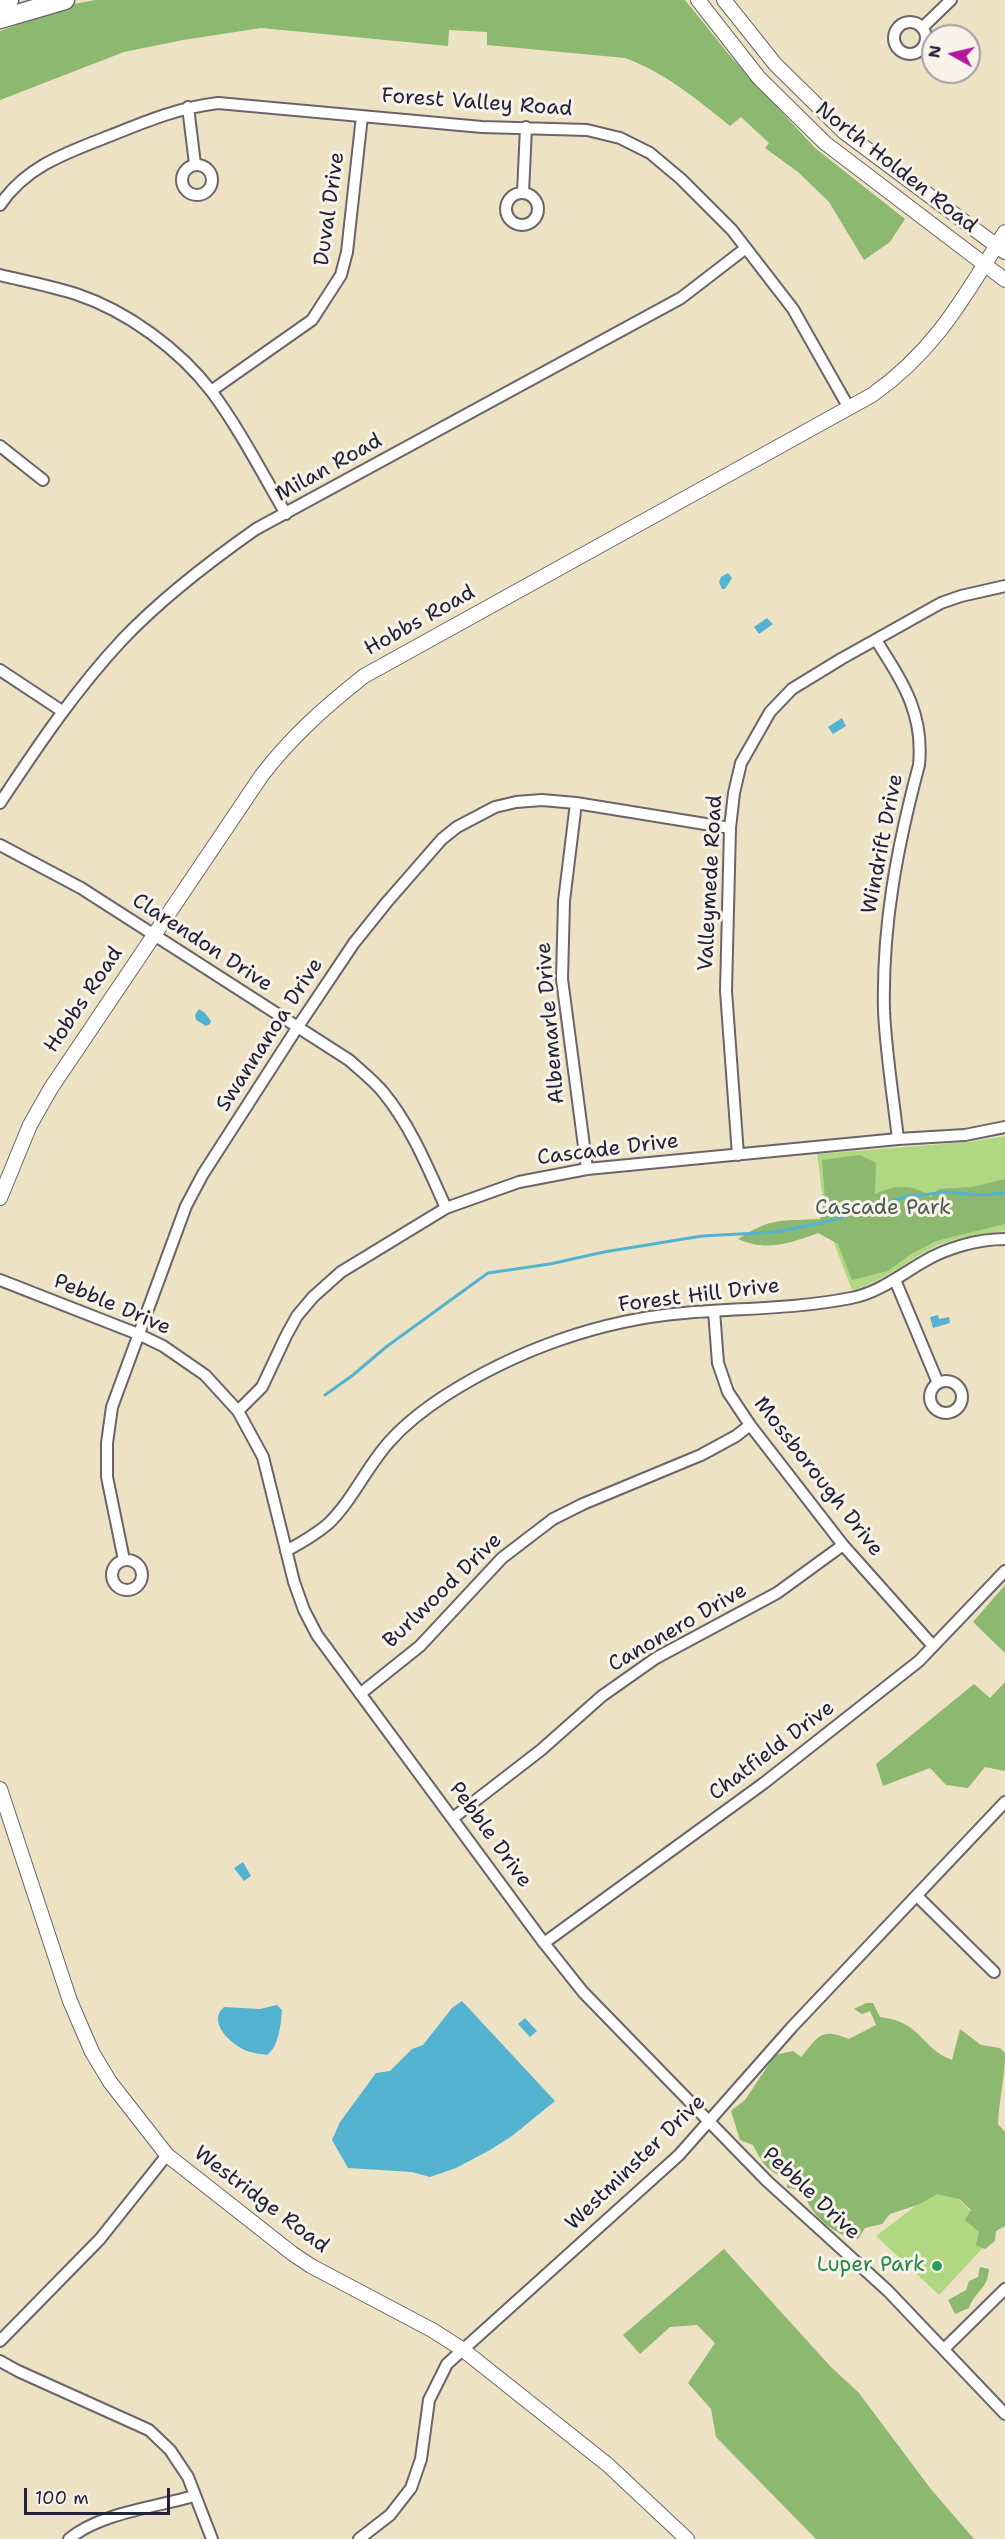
<!DOCTYPE html>
<html>
<head>
<meta charset="utf-8">
<style>
	body { margin:0 }
	#map { position:relative; width:1005px; height:2539px; overflow:hidden; background:#eee2c4; font-family:"Shantell Sans",sans-serif }
	canvas { display:block }
	.north { position:absolute; left:921px; top:24px; width:60px; height:60px; box-sizing:border-box; background:#f7f3e8; border:2px solid #a29fa3; border-radius:50%; rotate:278deg; font-size:16px; font-weight:700; line-height:24px; text-align:center; color:#22223b }
	.north::after { content:''; display:block; margin:auto; width:21px; height:27px; background:#b5179e; clip-path:polygon(50% 0,100% 100%,50% 72%,0 100%) }
	.scale { position:absolute; left:24px; top:2488px; width:146px; height:27px; box-sizing:border-box; border:3px solid #22223b; border-top:0; padding-left:8px; font-size:18px; line-height:21px; white-space:nowrap; color:#22223b; -webkit-text-stroke:4px #f7f3e8; paint-order:stroke }
</style>
</head>
<body>
<div id="map">
<canvas width="1005" height="2539"></canvas>
<div class="north">N</div>
<div class="scale">100 m</div>
</div>
<script>
const ctx = document.querySelector('canvas').getContext('2d');
ctx.lineJoin = 'round';
function fill(path, color) { ctx.fillStyle = color; ctx.fill(path, 'evenodd'); }
function strokePath(path, color, width, dash) { ctx.strokeStyle = color; ctx.lineWidth = width; ctx.lineCap = dash ? 'butt' : 'round'; ctx.setLineDash(dash || []); ctx.stroke(path); }
function drawText(font, color, halo, rows, align = 'center') {
  ctx.font = font + ' "Shantell Sans",sans-serif'; ctx.lineWidth = 6; ctx.setLineDash([]); ctx.textBaseline = 'middle'; ctx.strokeStyle = halo; ctx.fillStyle = color; for (const [text, x, y, turn = 0] of rows) {
    ctx.save(); ctx.translate(x, y); ctx.rotate((+turn || 0) * Math.PI / 180); ctx.textAlign = isNaN(turn) ? turn : align; if (halo) ctx.strokeText(text, 0, 0); ctx.fillText(text, 0, 0); ctx.restore();
  }
}
fill(new Path2D(`
	M1005,1136v95c-23,3 -47,6 -69,15 -29,14 -52,36 -84,44l-26,-68 -9,-68 151,-12z
	M941,2191l14,5 40,39 -56,60 -63,-59 46,-35z`), '#b0d882');
fill(new Path2D(`
	M95,0h590l46,57 84,91 90,71 -15,23 -26,18 -35,-58 -31,-30 -33,-24 4,-5 -28,-26 -11,9c-32,-26 -66,-54 -105,-68l-138,-13v-13l-38,-2 -1,16 -187,-18 -78,12 -59,12 -124,48v-69l74,-27z
	M860,1155l16,8 -1,31c22,-9 35,-11 56,3l8,-8 33,-2 33,-8v45l-69,17 -25,13 -23,17 -36,9 -14,-36 -20,-11c-27,10 -52,19 -80,6 33,-22 44,-18 82,-20l5,-20 -3,-39z
	M1005,1585v68l-32,-31z
	M1005,1682v89l-20,-4 -17,21 -22,-3 -16,-17 -47,18 -7,-22 98,-80 16,14z
	M866,2003h7l7,14c43,5 40,31 72,43l8,-31 21,16 19,3 5,5c0,25 -6,46 -7,71l7,8v94l-9,5 -1,10 -10,8 -9,-4 3,-13 -14,-12 6,-10 -12,-11 -22,-5 -17,10 -30,10 -8,10 -17,4 -7,11c-21,-2 -46,-22 -53,-43 -1,-5 0,-13 0,-18l-9,1v10l-9,-1v-9c-20,-8 -25,-16 -34,-34l-13,-5 -9,-29 14,-11 30,-45 18,-4 8,6c18,-21 19,-30 48,-18l27,-14 -6,-14 -8,3 -8,-5z
	M724,2249l106,117 29,27 71,95 44,51h-158l-100,-102 -5,-28 -23,-26 27,-40 -18,-18 -27,2 -30,27 -17,-19z
	M980,2267l9,2c-2,22 -13,20 -20,39l-14,6 -7,-14 18,-10 3,-9 9,-4z`), '#8cb870');
fill(new Path2D(`
	M728,573l4,5 -7,11h-3l-3,-7 2,-5z
	M767,618l6,6 -14,10 -5,-7z
	M842,718l4,8 -13,8 -5,-7z
	M199,1009l6,4 6,8 -1,3 -4,2 -10,-6 -1,-5z
	M938,1315l1,4 10,-2 1,6 -17,5 -3,-11z
	M243,1862l8,14 -7,5 -10,-13z
	M462,2001l93,100 -43,35 -22,14 -34,18 -26,9 -18,-5 -64,-4 -16,-28 8,-18 36,-49 14,-2 22,-22 11,-4 29,-37z
	M277,2005l5,5c-1,13 -3,37 -15,45 -6,-1 -14,-2 -20,-4 -15,-6 -41,-29 -23,-44l36,2z
	M525,2018l12,13 -7,6 -12,-13z`), '#53b3d1');
strokePath(new Path2D(`
	M325,1395l28,-20 33,-28 102,-74 62,-9 54,-12 98,-16 74,-4 50,-10 79,-25 41,-5 34,3 25,-2`), '#53b3d1', 3);
const street = new Path2D(`
	M894 38a16 16 0 1 1 32 0a16 16 0 1 1-32 0Z
	M923,27l28,-27
	M188,107l7,57
	M182 180a15 15 0 1 1 30 0a15 15 0 1 1-30 0Z
	M523,193l3,-66
	M506 209a16 16 0 1 1 32 0a16 16 0 1 1-32 0Z
	M0,205c27,-40 69,-53 112,-70 37,-15 66,-27 106,-32l264,24 105,3 33,8 30,15 31,26 51,51 61,79 56,99
	M0,275c25,6 51,11 76,19 51,17 103,55 136,98 28,38 50,81 74,122
	M211,391l101,-71 29,-45 6,-23 15,-136
	M0,446l43,34
	M876,640c27,43 48,73 43,125 -22,82 -37,161 -35,246 2,42 9,85 14,128
	M0,670l62,41
	M0,803c37,-56 76,-114 123,-164 40,-42 86,-77 133,-110l425,-231 65,-50
	M576,803l-12,98 -2,78 25,190
	M0,845l81,43 268,172c11,10 24,20 34,32 28,34 45,76 63,116
	M738,1155l-12,-164 4,-163 4,-35 7,-30 29,-51 22,-23 49,-30 100,-56 20,-7 44,-10
	M0,1280l138,54 25,12 42,29 33,36 25,46 31,125 10,28 13,25 227,308 39,49 184,189 121,110 117,123
	M895,1280l43,103
	M714,1311l4,52 10,29 22,33 93,120 90,101
	M930 1397a16 16 0 1 1 32 0a16 16 0 1 1-32 0Z
	M238,1411l24,-24 24,-51 11,-20 16,-19 28,-25 105,-64 73,-26 68,-13 311,-30 67,-4 40,-8
	M286,1551c15,-8 29,-16 42,-27 25,-24 39,-58 62,-83 16,-18 36,-33 56,-46 71,-45 154,-75 238,-82 55,-5 112,-4 167,-15 27,-5 48,-22 72,-36 23,-14 55,-23 82,-23
	M112 1575a15 15 0 1 1 30 0a15 15 0 1 1-30 0Z
	M124,1560l-17,-83v-34l5,-36 74,-201 17,-32 94,-146 57,-85 33,-41 55,-63 15,-12 38,-20 21,-5 26,-2 34,3 154,25
	M360,1694l60,-48 82,-88 51,-39 30,-15 118,-49 35,-19 14,-11
	M453,1818l88,-68 61,-54 54,-38 121,-65 66,-48
	M917,1896l77,76
	M544,1943l220,-160 155,-122 86,-90
	M0,2341l100,-102 67,-84
	M945,2348l60,-59
	M0,2361l18,10 131,59 21,20 18,27 24,62
	M69,2539c31,-26 87,-32 125,-43
	M359,2539l31,-24 21,-27 10,-29 8,-59 18,-36 232,-209 113,-128 213,-225`);
const secondary = new Path2D(`
	M698,0l61,78 66,65 180,137
	M724,0l51,64 69,68 161,120
	M0,1198l30,-73 21,-37 211,-313c31,-40 63,-68 102,-99l508,-281c64,-45 92,-98 133,-163
	M0,1789l70,212 22,51 18,30 57,73 126,99 18,12 121,64 30,19 146,116 79,74`);
const highway = new Path2D(`
	M0,4l9,-4
	M0,19l65,-19`);
strokePath(street, '#69656b', 14);
strokePath(secondary, '#69656b', 16);
strokePath(highway, '#69656b', 21);
strokePath(street, '#fff', 10);
strokePath(secondary, '#fff', 14);
strokePath(highway, '#fff', 18);
for (const [x, y, r, color] of [
	[937,2266,6,"#2e9e5b"]
]) { const dot = new Path2D(); dot.arc(x, y, r, 0, 2 * Math.PI); ctx.fillStyle = color; ctx.fill(dot); strokePath(dot, '#f7f3e8', 2); }
drawText('21px', '#22223b', '#f7f3e8', [
	["Forest Valley Road",477,103,4],
	["North Holden Road",896,168,38],
	["Duval Drive",330,209,-82],
	["Milan Road",329,468,-29],
	["Hobbs Road",420,621,-29],
	["Windrift Drive",883,844,-79],
	["Valleymede Road",711,883,-87],
	["Clarendon Drive",202,943,33],
	["Hobbs Road",84,1000,-56],
	["Albemarle Drive",551,1023,-95],
	["Swannanoa Drive",270,1035,-57],
	["Cascade Drive",608,1150,-7],
	["Forest Hill Drive",699,1296,-7],
	["Pebble Drive",112,1305,23],
	["Mossborough Drive",818,1477,52],
	["Burlwood Drive",443,1591,-44],
	["Canonero Drive",678,1628,-30],
	["Chatfield Drive",772,1751,-37],
	["Pebble Drive",490,1835,54],
	["Westminster Drive",636,2163,-44],
	["Pebble Drive",811,2194,43],
	["Westridge Road",261,2200,37]
]);
drawText('21px', '#4d5950', '#f7f3e8', [
	["Cascade Park",883,1209]
]);
drawText('21px', '#27864d', '#f7f3e8', [
	["Luper Park",925,2266]
], 'right');
</script>
</body>
</html>
